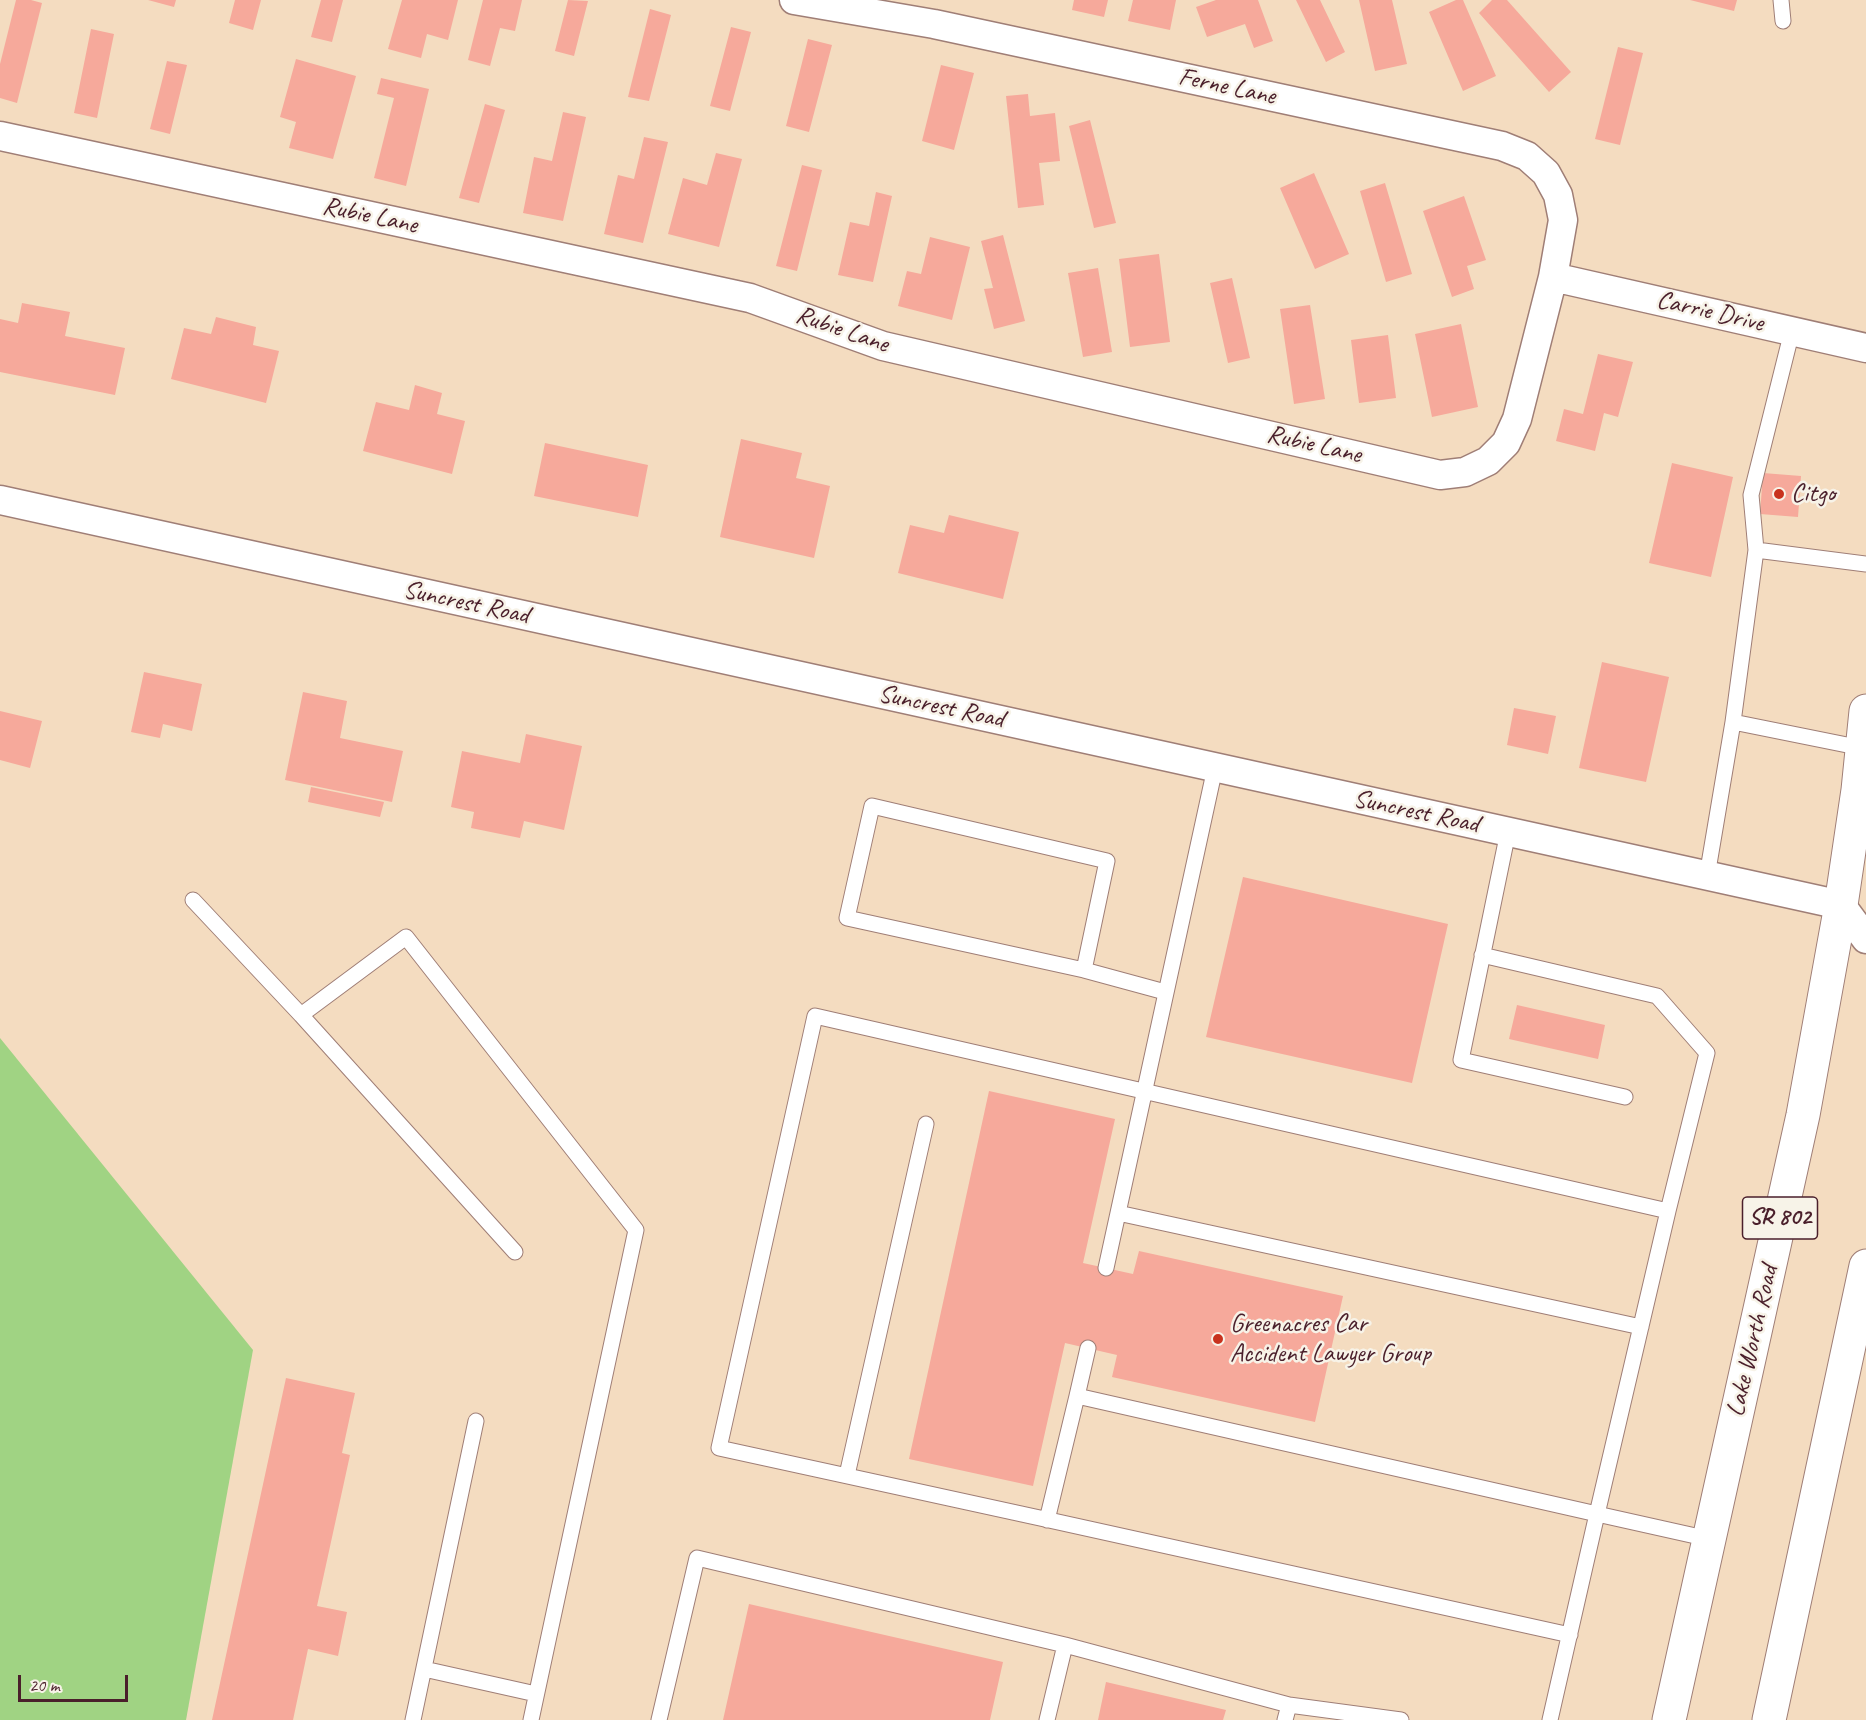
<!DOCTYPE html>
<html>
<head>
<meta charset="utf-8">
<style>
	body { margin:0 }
	#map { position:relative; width:1866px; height:1720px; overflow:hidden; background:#f4dcc0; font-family:Caveat,sans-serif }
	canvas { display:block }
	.scale { position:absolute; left:18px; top:1675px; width:110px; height:27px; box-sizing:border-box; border:3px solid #4a1f2b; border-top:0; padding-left:8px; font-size:18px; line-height:21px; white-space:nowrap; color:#4a1f2b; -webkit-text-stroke:4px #f7f3e8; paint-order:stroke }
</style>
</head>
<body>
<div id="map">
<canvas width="1866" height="1720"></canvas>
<div class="scale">20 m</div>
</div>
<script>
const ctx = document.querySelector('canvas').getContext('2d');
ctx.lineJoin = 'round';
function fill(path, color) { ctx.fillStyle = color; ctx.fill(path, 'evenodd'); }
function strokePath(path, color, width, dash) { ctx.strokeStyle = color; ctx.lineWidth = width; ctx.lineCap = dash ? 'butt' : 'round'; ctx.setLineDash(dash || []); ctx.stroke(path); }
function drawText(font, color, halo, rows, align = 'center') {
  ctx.font = font + ' Caveat,sans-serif'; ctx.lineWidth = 5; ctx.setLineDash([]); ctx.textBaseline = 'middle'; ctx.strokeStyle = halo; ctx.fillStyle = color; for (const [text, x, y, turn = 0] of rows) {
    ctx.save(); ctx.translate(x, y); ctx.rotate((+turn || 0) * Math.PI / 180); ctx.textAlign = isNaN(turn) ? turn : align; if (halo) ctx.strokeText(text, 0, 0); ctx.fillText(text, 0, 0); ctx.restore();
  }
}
fill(new Path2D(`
	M0,1038l253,312 -67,370h-186z`), '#a0d383');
fill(new Path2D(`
	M16,0h15l11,3 -25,100 -17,-5v-34z
	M148,0h28l-2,7z
	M235,0h26l-8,30 -24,-7z
	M321,0h22l-11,42 -21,-5z
	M402,0h56l-10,40 -21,-6 -6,24 -33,-9z
	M483,0h39l-7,31 -15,-3 -10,38 -22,-6z
	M568,0l20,1 -14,55 -19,-5z
	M1074,0h34l-4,17 -32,-7z
	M1133,0h43l-6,30 -42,-9z
	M1216,0h42l15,41 -19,7 -9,-24 -38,13 -11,-30z
	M1296,0h24l25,52 -19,10z
	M1359,0h33l15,64 -32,7z
	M1456,0h7l33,76 -33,15 -34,-79z
	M1492,0h15l64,72 -22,20 -70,-79z
	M1690,0h47l-3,11z
	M650,9l21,6 -22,86 -21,-4z
	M731,27l20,5 -21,79 -20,-5z
	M91,29l23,5 -17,84 -23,-5z
	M808,39l24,6 -23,87 -23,-6z
	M1618,47l25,6 -23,92 -25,-6z
	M296,59l60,17 -23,83 -44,-11 7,-26 -16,-5z
	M167,61l20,4 -17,69 -20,-5z
	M941,65l33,8 -20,77 -32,-9z
	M381,78l48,11 -23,97 -32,-8 20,-80 -17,-4z
	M1028,94l2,22 25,-3 5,48 -21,2 5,42 -26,3 -12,-112z
	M485,104l20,6 -26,93 -20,-5z
	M563,112l23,5 -23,104 -40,-8 11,-56 18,4z
	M1090,120l26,103 -22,5 -25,-102z
	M644,137l24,5 -25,101 -39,-9 14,-59 16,4z
	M716,153l26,6 -23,88 -51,-13 15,-56 24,7z
	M802,165l20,5 -25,101 -21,-5z
	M1314,173l35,81 -34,15 -35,-81z
	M1385,183l27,91 -26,8 -26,-91z
	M876,192l16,4 -19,86 -35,-7 12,-53 19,4z
	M1464,196l22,64 -19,6 7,23 -22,8 -29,-86z
	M1003,235l22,86 -31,8 -10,-40 9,-1 -12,-47z
	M930,237l40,10 -18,73 -54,-14 9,-35 14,3z
	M1159,254l11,88 -40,5 -11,-88z
	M1098,268l14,84 -29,5 -15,-84z
	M1232,278l18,80 -22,5 -18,-80z
	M22,303l48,9 -5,24 60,12 -10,47 -115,-23v-53l18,4z
	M1310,305l15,94 -31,5 -14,-95z
	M216,317l40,10 -3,18 26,6 -13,52 -95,-24 13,-51 27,6z
	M1461,324l17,83 -46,10 -17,-83z
	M1388,335l8,63 -37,5 -8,-63z
	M1598,354l35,8 -15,55 -14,-4 -9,38 -39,-10 8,-32 19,5z
	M415,385l27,8 -5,21 28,7 -13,53 -89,-23 13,-49 33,8z
	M741,439l61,14 -6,25 34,8 -16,72 -94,-21z
	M545,443l103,22 -10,52 -104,-21z
	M1672,463l61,14 -22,100 -62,-14z
	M1763,473l38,3 -3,41 -38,-3z
	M949,515l70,17 -16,67 -105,-26 12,-48 34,8z
	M1602,662l67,15 -23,105 -67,-14z
	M144,672l58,12 -10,47 -29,-7 -3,14 -29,-6z
	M303,692l44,9 -7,37 63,13 -11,51 -107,-22z
	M1514,708l42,8 -8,38 -41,-9z
	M0,711l42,10 -12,47 -30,-8z
	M526,734l56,12 -18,84 -40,-9 -4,17 -49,-10 3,-16 -23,-5 11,-56 58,12z
	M311,787l73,15 -4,15 -72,-15z
	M1243,877l205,47 -36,159 -206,-46z
	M1517,1005l88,20 -7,34 -89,-20z
	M989,1091l126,28 -32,144 50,11 6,-23 204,45 -28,126 -203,-45 5,-22 -52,-12 -32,143 -124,-27z
	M286,1378l69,15 -13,60 8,2 -33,151 30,6 -9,44 -30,-7 -15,71h-81z
	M749,1604l254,58 -13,58h-267z
	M1106,1682l120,28 -3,10h-125z`), '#f6a99b');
const lane = new Path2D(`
	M1781,0l2,21
	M1756,550l-5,-55 41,-164
	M1733,722l23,-172 110,14
	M1215,768l-97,445 523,114
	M1508,832l-47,228 164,37
	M1707,876l26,-154 129,26
	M193,900l108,115
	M1482,955l175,41 50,57 -39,158
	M1084,970l-237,-52 25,-112 235,55 -23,109 81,22
	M515,1252l-214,-237 105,-78 230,293 -105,490
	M1106,1268l12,-55
	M1077,1396l11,-48
	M847,1475l79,-351
	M1047,1520l30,-124 520,118 71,-303 -853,-195 -96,432c284,61 567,125 851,187
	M1065,1645l224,60 112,15
	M424,1669l112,25
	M413,1720l63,-299
	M659,1720l38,-162 368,87 -18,75
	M1285,1720l4,-15
	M1550,1720l47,-206 112,25`);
const street = new Path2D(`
	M0,136l750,162 133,48 557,129 25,-3 23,-11 18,-18 11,-24 36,-142 10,-57 -5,-25 -12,-22 -19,-17 -25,-10 -568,-122 -140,-24
	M1553,277l313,71
	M0,500l1841,405 25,34`);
const primary = new Path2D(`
	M1669,1720l134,-605 38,-210 17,-115 8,-79
	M1769,1720l97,-454`);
strokePath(lane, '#9f7e76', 17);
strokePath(street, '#9f7e76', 31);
strokePath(primary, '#9f7e76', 35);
strokePath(lane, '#fff', 15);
strokePath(street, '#fff', 28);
strokePath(primary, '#fff', 33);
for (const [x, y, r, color] of [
	[1779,494,6,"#c8321e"],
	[1218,1339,6,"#c8321e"]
]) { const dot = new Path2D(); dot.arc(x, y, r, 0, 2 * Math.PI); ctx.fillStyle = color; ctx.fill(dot); strokePath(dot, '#f7f3e8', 2); }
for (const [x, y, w] of [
	[1780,1218,75]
]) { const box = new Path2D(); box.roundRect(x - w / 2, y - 21, w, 42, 4.5); ctx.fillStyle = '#f7f3e8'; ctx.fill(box); strokePath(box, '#4a1f2b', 1.5); }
drawText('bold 24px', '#4a1f2b', null, [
	["SR 802",1780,1218]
]);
drawText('26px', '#4a1f2b', '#f7f3e8', [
	["Ferne Lane",1227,87,12],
	["Rubie Lane",370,216,12],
	["Carrie Drive",1710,312,13],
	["Rubie Lane",842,330,19],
	["Rubie Lane",1314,445,13],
	["Suncrest Road",466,603,12],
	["Suncrest Road",941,707,12],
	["Suncrest Road",1416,812,12],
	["Lake Worth Road",1753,1341,-77]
]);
drawText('26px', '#4a1f2b', '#f7f3e8', [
	["Citgo",1791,494],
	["Greenacres Car",1230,1324],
	["Accident Lawyer Group",1230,1354]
], 'left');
</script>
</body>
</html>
